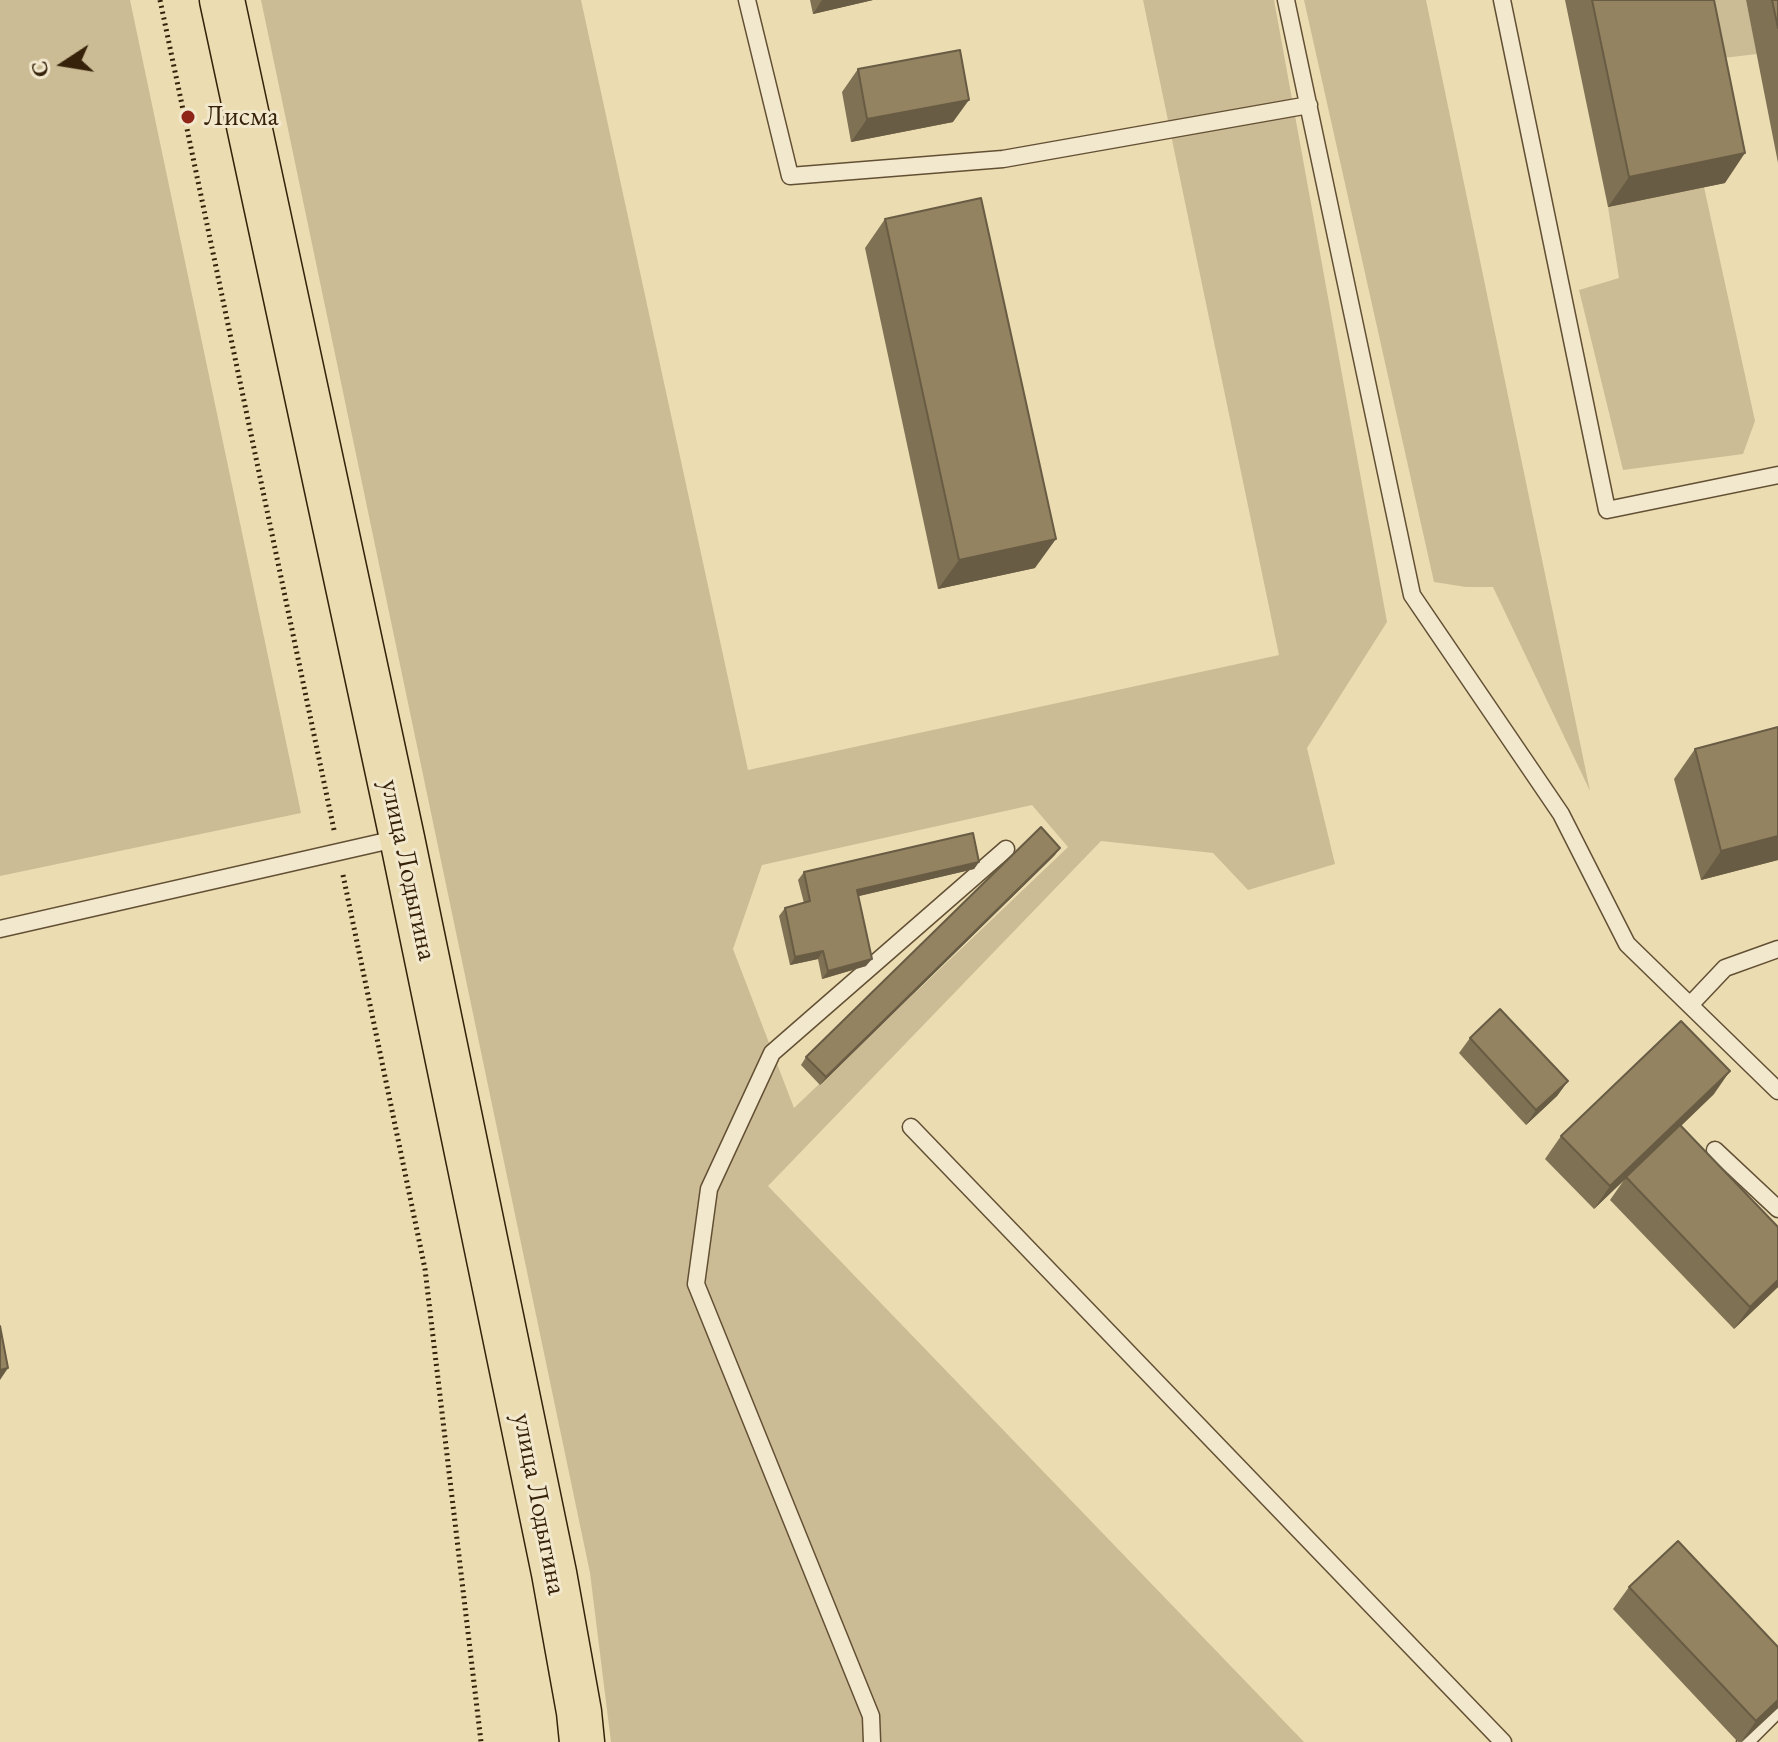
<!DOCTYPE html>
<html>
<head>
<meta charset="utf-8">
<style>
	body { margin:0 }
	#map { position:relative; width:1778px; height:1742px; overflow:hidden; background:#ebdcb2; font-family:"EB Garamond",serif }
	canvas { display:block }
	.north { position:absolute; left:24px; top:24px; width:80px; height:80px; -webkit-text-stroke:6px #f2e8cd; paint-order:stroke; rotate:258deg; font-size:22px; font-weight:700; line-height:32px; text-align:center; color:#36220a }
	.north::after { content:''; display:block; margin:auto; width:28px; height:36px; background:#36220a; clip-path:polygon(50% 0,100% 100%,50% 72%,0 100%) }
</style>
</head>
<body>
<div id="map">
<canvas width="1778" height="1742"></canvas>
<div class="north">С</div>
</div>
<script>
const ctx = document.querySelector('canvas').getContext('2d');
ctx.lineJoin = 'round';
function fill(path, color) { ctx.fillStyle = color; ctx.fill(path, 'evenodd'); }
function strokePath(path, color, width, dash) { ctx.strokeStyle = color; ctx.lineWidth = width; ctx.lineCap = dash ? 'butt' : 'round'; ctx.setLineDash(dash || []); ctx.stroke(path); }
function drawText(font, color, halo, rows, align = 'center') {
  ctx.font = font + ' "EB Garamond",serif'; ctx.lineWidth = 6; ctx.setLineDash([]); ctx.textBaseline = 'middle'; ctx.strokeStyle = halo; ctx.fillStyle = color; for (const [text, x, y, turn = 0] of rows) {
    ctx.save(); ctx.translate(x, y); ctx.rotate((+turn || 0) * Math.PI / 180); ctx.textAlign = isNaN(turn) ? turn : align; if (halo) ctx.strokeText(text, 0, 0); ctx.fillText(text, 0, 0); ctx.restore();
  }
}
fill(new Path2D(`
	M0,0h130l171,813 -301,63z
	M261,0h320l167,770 531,-115 -136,-655h131l113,622 -80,126 28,116 -87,26 -35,-37 -112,-12 -333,345 536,556h-693l-21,-169zM1032,805l36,42 -274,261 -61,-159 29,-84z
	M1304,0h122l164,791 -97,-204h-27l-32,-5z
	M1711,0h35l11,54 -34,4z
	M1704,187l51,234 -12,33 -120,16 -44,-180 40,-12 -11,-71z`), '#ccbc95');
const service = new Path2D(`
	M747,0l43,176 213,-17 306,-54
	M1286,0l126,595 149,219 66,130 151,147
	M1502,0l105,510 171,-35
	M0,929l400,-91
	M1690,1005l35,-37 53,-19
	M911,1127l592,615
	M1715,1150l63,59
	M872,1742l-1,-26 -175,-432 13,-95 63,-136 234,-204
	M1745,1742l33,-33`);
const primary = new Path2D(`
	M222,0l180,838 152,735 25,139 3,30`);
strokePath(service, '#635034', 19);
strokePath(primary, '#36220a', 47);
strokePath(new Path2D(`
	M160,0l174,830
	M343,875l82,394 56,473`), '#36220a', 5, [2, 4]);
strokePath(service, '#f2e8cd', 16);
strokePath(primary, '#ebdcb2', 44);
fill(new Path2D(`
	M810,0h63l-60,14z
	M1565,0h149l11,183 -117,24z
	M1746,0h32v163z
	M858,69l95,53 -102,20 -9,-50z
	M885,219l150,349 -97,21 -73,-341z
	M1695,749l83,111 -77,20 -27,-101z
	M1055,855l-235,230 -19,-20 5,-8z
	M979,862l-5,7 -116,27 8,70 -44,13 -4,-20 -28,6 -11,-49 6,-8 19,-5 -6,-23 6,-8z
	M1470,1038l98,43 -11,15 -31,29 -67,-72z
	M1714,1094l-33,32 97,161 -44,42 -124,-129 14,-20 -30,29 -49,-50 16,-23z
	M1629,1587l149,121 -36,34h-4l-125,-133z`), '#7f7153');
fill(new Path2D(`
	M822,0h51l-60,14z
	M969,100l-16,22 -102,20 16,-23z
	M1745,153l-20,30 -117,24 21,-30z
	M1056,539l-21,29 -97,21 21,-29z
	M1778,836v24l-77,20 20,-29z
	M1060,848l-5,7 -235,230 6,-8z
	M979,862l-5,7 -123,29 6,-8z
	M823,951l-5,8 -28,6 5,-8z
	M872,959l-6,7 -44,13 6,-8z
	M1730,1071l-16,23 -120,115 16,-23z
	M1568,1081l-11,15 -31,29 10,-15z
	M1778,1280v7l-44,42 16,-22z
	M8,1368l-8,12v-10z
	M1778,1700v8l-37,34 15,-21z`), '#685c44');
const building = new Path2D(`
	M1592,0h122l31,153 -116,24z
	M1772,0h6v28z
	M960,50l9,50 -102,19 -9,-50z
	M981,198l75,341 -97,21 -74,-341z
	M1778,727v109l-57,15 -26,-102z
	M1041,827l19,21 -234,229 -20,-20z
	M973,833l6,29 -122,28 15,69 -44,12 -5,-20 -28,6 -10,-49 25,-7 -6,-29z
	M1500,1009l68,72 -32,29 -66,-72z
	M1681,1021l49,50 -120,115 -49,-50z
	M1680,1125l98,102v53l-28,27 -124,-130z
	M0,1326l8,42 -8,2z
	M1678,1541l100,106v53l-22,21 -127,-134z`);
fill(building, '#948361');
strokePath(building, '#685c44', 2);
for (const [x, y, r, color] of [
	[188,117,8,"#8f2418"]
]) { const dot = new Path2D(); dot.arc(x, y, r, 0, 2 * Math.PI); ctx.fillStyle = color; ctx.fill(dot); strokePath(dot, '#f2e8cd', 3); }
drawText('28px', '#36220a', '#f2e8cd', [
	["Лисма",204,117]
], 'left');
drawText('28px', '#36220a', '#f2e8cd', [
	["улица Лодыгина",408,870,78],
	["улица Лодыгина",539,1504,79]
]);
</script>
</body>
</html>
